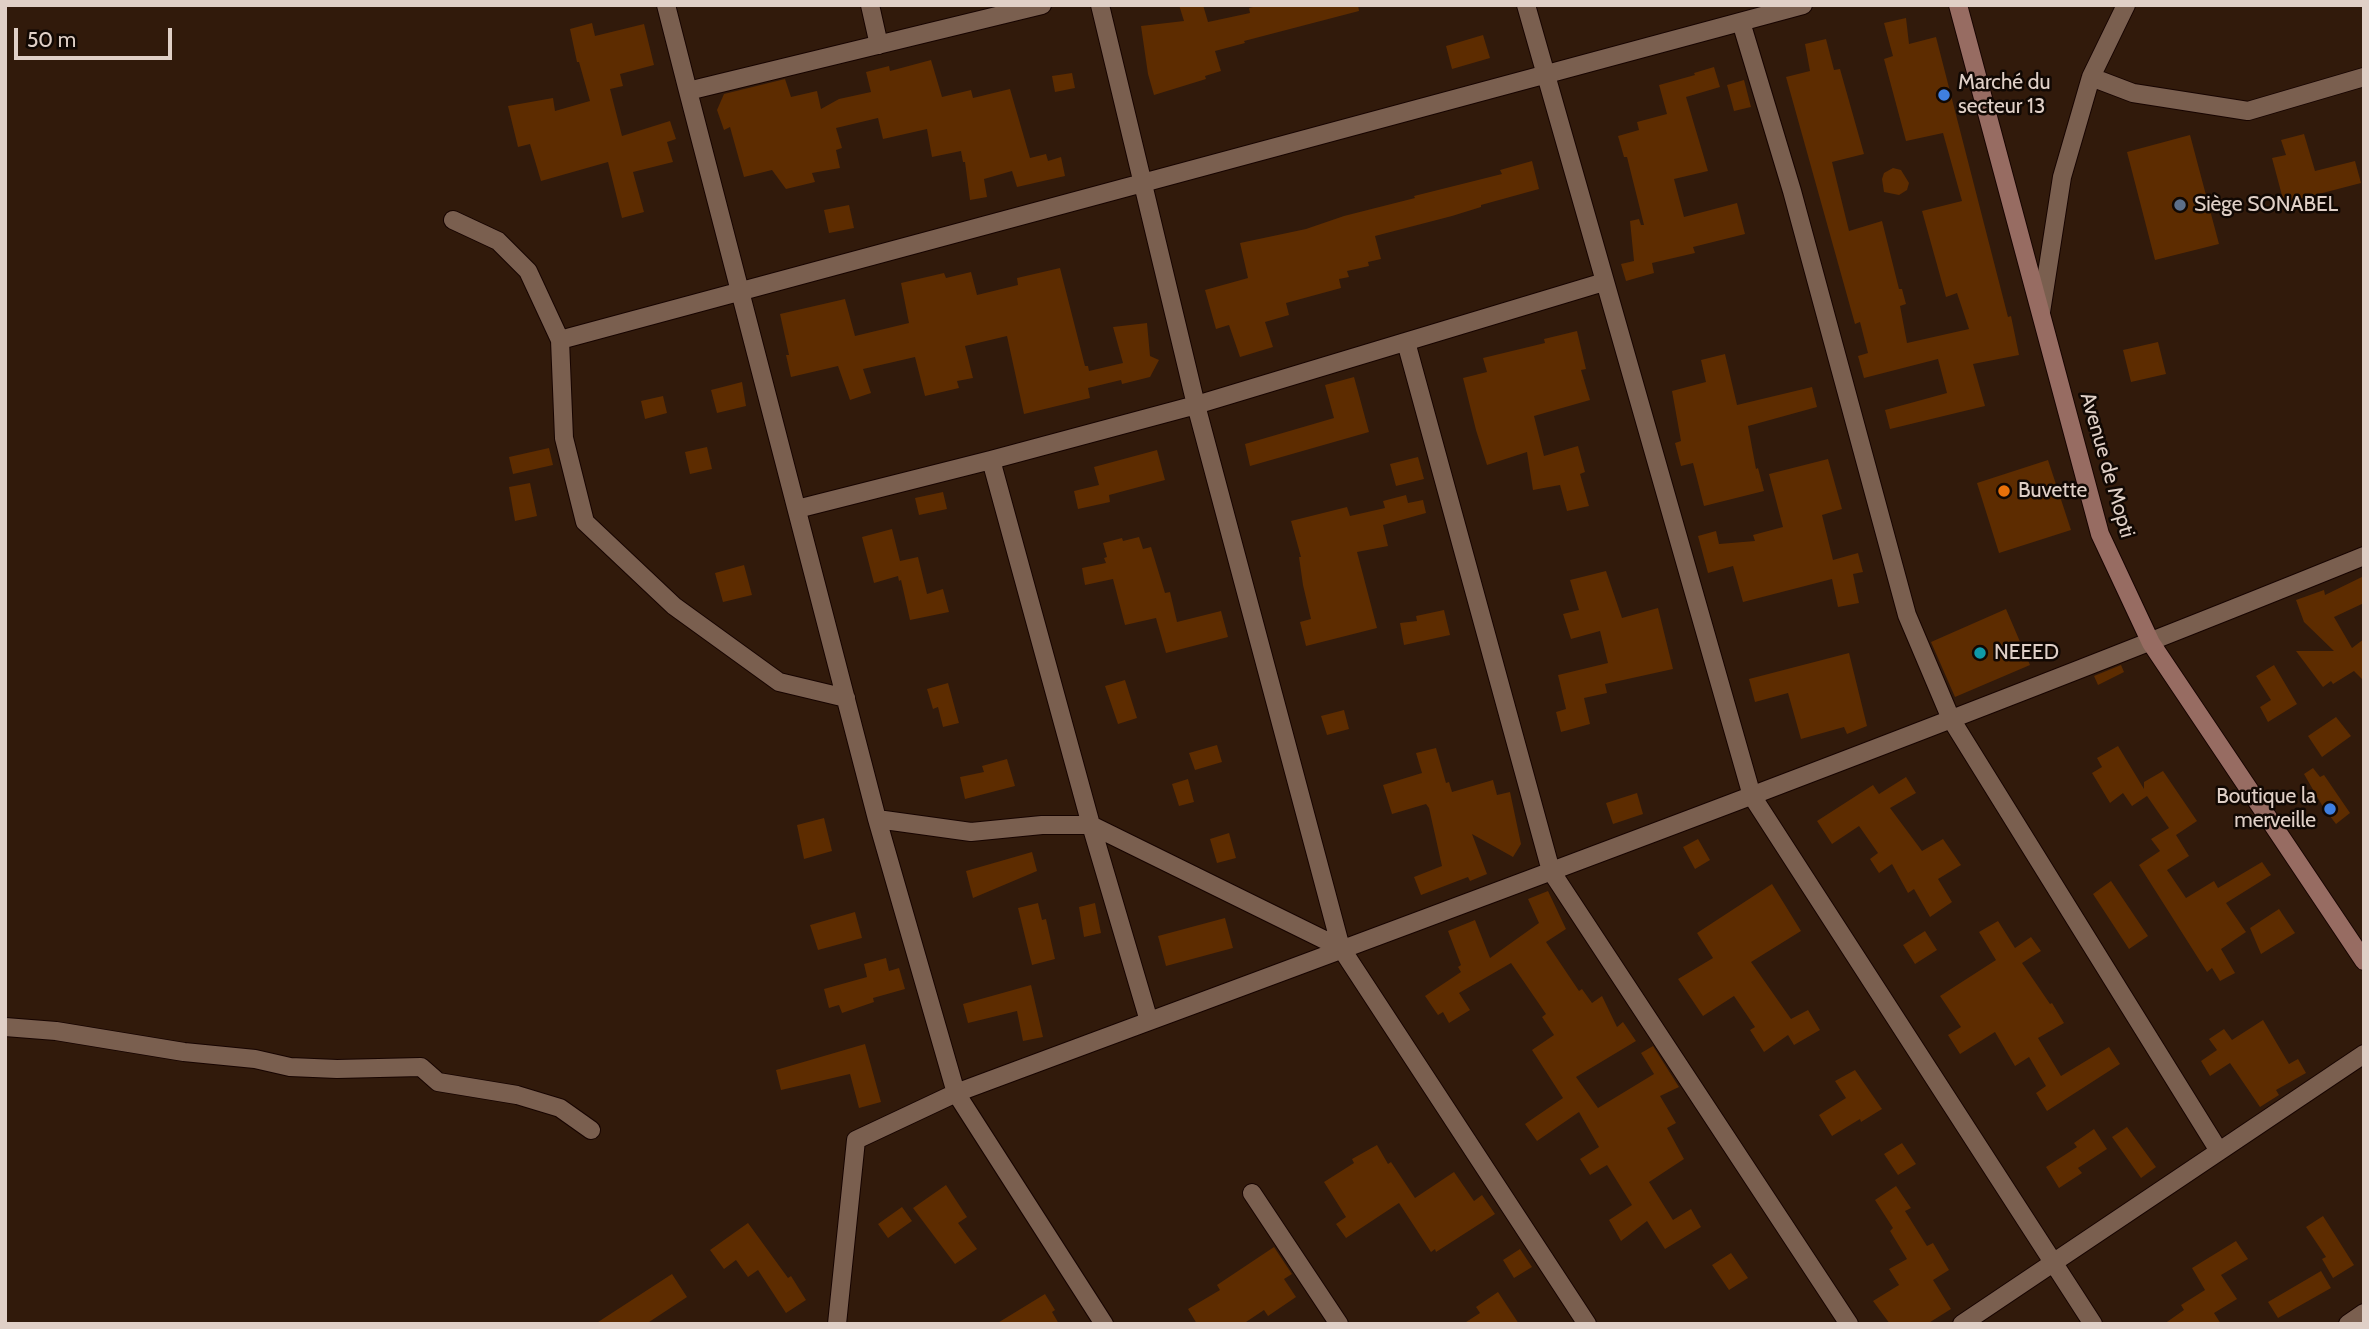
<!DOCTYPE html>
<html>
<head>
<meta charset="utf-8">
<style>
	body { margin:0 }
	#map { position:relative; width:2369px; height:1329px; overflow:hidden; background:#311a0b; font-family:Cabin,sans-serif }
	canvas { display:block }
	.frame { position:absolute; inset:0; border:7px solid #e0d0c7; pointer-events:none }
	.scale { position:absolute; left:14px; top:28px; width:158px; height:32px; box-sizing:border-box; border:4px solid #e0d0c7; border-top:0; padding-left:9px; font-size:21px; line-height:24px; white-space:nowrap; color:#e0d0c7; -webkit-text-stroke:5px #110803; paint-order:stroke }
</style>
</head>
<body>
<div id="map">
<canvas width="2369" height="1329"></canvas>
<div class="frame"></div>
<div class="scale">50 m</div>
</div>
<script>
const ctx = document.querySelector('canvas').getContext('2d');
ctx.lineJoin = 'round';
function fill(path, color) { ctx.fillStyle = color; ctx.fill(path, 'evenodd'); }
function strokePath(path, color, width, dash) { ctx.strokeStyle = color; ctx.lineWidth = width; ctx.lineCap = dash ? 'butt' : 'round'; ctx.setLineDash(dash || []); ctx.stroke(path); }
function drawText(font, color, halo, rows, align = 'center') {
  ctx.font = font + ' Cabin,sans-serif'; ctx.lineWidth = 5; ctx.setLineDash([]); ctx.textBaseline = 'middle'; ctx.strokeStyle = halo; ctx.fillStyle = color; for (const [text, x, y, turn = 0] of rows) {
    ctx.save(); ctx.translate(x, y); ctx.rotate((+turn || 0) * Math.PI / 180); ctx.textAlign = isNaN(turn) ? turn : align; if (halo) ctx.strokeText(text, 0, 0); ctx.fillText(text, 0, 0); ctx.restore();
  }
}
fill(new Path2D(`
	M1179,5h24l5,17 42,-9 -1,-5 12,-3h97l1,6 -115,30 1,2 -30,8 6,20 -16,5 1,3 -52,16 -6,-21 -7,-48 43,-5z
	M1906,18l3,26 27,-7 72,280 3,-1 8,39 -46,9 12,42 -95,23 -5,-19 62,-17 -9,-34 -74,19 -6,-22 10,-3 -8,-31 -5,2 -69,-247 24,-6 -5,-27 21,-5 8,31 6,-1 24,85 -32,8 17,69 33,-10 17,68h3l4,15 -6,2 7,37 62,-14 -12,-36 -11,4 -24,-86 40,-10 -19,-68 -37,8 -22,-82 9,-3 -9,-33z
	M592,23l3,13 49,-12 10,41 -34,9 3,12 -13,3 12,47 48,-15 6,18 -9,3 6,20 -40,10 11,40 -22,6 -14,-56 -67,19 -11,-37 -12,3 -10,-41 45,-8 2,13 35,-10 -11,-39h-2l-7,-33z
	M1483,35l7,23 -38,11 -6,-23z
	M931,60l11,37 29,-7 2,8 37,-9 20,69 16,-4 2,7 13,-4 4,19 -48,11 -5,-16 -28,8 3,18 -17,3 -5,-38h-2l-2,-11 -29,6 -5,-28 -44,10 -5,-21 -42,10 6,20 -6,2 4,18 -28,5 3,9 -29,7 -14,-19 -28,7 -14,-50 -6,3 -7,-20 7,-16 61,-15 6,18 26,-6 4,18 18,-10 32,-7 -5,-20 23,-6 1,5z
	M1714,67l6,20 -34,10 22,74 -34,8 10,38 53,-14 8,31 -52,13 2,6 -43,10 2,10 -28,8 -5,-17 13,-3 -4,-40 9,-2 2,6h3l-17,-68h-3l-6,-21 21,-6 -2,-8 30,-8 -8,-29 36,-10 -1,-2z
	M1072,73l3,15 -20,4 -3,-16z
	M1744,80l7,27 -17,4 -7,-26z
	M2304,134l11,37 40,-10 6,22 -77,20 -12,-45 14,-3 -5,-15z
	M2190,135l29,109 -64,16 -28,-108z
	M1532,161l7,28 -58,16v2l-29,9 -77,20 6,23 -13,3 1,4 -22,5 2,6 -10,2 2,9 -55,15 3,12 -24,7 8,25 -33,10 -11,-32 -13,4 -11,-39 43,-12 -8,-35 66,-14 38,-13 71,-18 -1,-2 88,-22 -2,-4z
	M1893,168l8,2 8,13 -2,7 -8,5 -15,-3 -2,-13 2,-6z
	M849,205l5,23 -25,5 -5,-23z
	M1060,268l25,98h3l1,5 34,-8 -10,-36 34,-4 3,33 9,4 -9,17 -28,7 -1,-4 -33,8 2,10 -66,16 -17,-78 -42,10 8,32 -16,3 2,7 -34,8 -10,-39 -52,12 8,24 -21,7 -12,-34 -47,11 -5,-22h3l-9,-41 65,-15 10,37 54,-13 -8,-40 43,-10 2,5 25,-6 6,23 41,-10 -1,-7z
	M1577,331l9,38 -5,1 9,30 -56,16 10,40 34,-10 7,26 -5,2 9,32 -22,5 -7,-26 -27,5 -6,-38 -40,13 -11,-35 -13,-52 24,-6 -4,-14 62,-15 -1,-4z
	M2158,342l8,32 -35,8 -8,-32z
	M1725,354l12,51 75,-18 5,20 -69,19 8,43 2,-1 6,23 -60,15 -11,-43 -12,3 -6,-23 6,-2 -9,-50 34,-9 -5,-22z
	M1354,377l15,55 -119,34 -5,-22 89,-26 -9,-33z
	M742,382l4,24 -29,7 -6,-23z
	M663,396l4,17 -22,6 -4,-18z
	M707,447l5,22 -22,5 -5,-22z
	M549,448l4,17 -40,9 -4,-17z
	M1157,450l8,30 -56,15 1,7 -32,7 -4,-18 25,-6 -5,-18z
	M1418,457l6,22 -28,7 -6,-22z
	M1828,459l14,50 -20,6 11,45 25,-7 5,19 -10,2 6,29 -21,4 -6,-28 -89,23 -10,-36 -25,7 -10,-37 18,-5 3,13 36,-3 -2,-6 30,-8 -14,-53z
	M2048,460l23,70 -72,23 -22,-70z
	M530,483l7,33 -22,5 -6,-34z
	M943,492l4,17 -28,6 -4,-17z
	M1406,495l2,8 15,-3 3,13 -43,12 5,21 -31,6 20,76 -71,18 -6,-24 11,-3 -8,-34 -4,-28h2l-10,-36 56,-14 3,9 35,-8 -2,-7z
	M892,529l8,32 18,-4 9,37 16,-5 6,23 -39,8 -9,-40 -2,1 -1,-5 -24,7 -12,-46z
	M1139,537l4,12 8,-2 14,46 5,-1 7,30 44,-11 7,26 -62,16 -10,-35 -31,7 -12,-46 -28,6 -3,-17 24,-5 -2,-5 3,-1 -4,-14 19,-5 1,3z
	M744,565l8,30 -29,7 -8,-29z
	M1606,571l16,47 36,-10 15,61 -68,15 2,9 -23,5 6,26 -29,8 -5,-20 10,-3 -8,-34 50,-12 -8,-32 -29,8 -8,-25 16,-4 -9,-30z
	M2364,576v27l-30,14 18,31 12,-9v42l-10,-10 -21,13 -2,-3 -8,6 -27,-36h38l-30,-29 -8,-22 28,-10 1,5z
	M2006,609l24,56 -75,32 -24,-55z
	M1444,610l6,25 -46,10 -4,-22 17,-2 -1,-5z
	M1849,653l18,73 -20,8 -3,-7 -43,12 -13,-46 -33,9 -6,-23z
	M2121,665l3,7 -26,13 -4,-9z
	M2274,665l23,39 -29,18 -8,-15 11,-7 -15,-24z
	M1125,680l12,38 -19,6 -13,-38z
	M948,683l11,40 -16,4 -5,-20 -5,2 -6,-20z
	M1344,710l5,19 -22,6 -6,-19z
	M2336,717l15,19 -29,21 -14,-21z
	M1217,745l5,17 -27,8 -6,-17z
	M2118,746l26,43v-7l19,-11 34,50 -21,14 13,21 -22,14 19,28 28,-17 4,7 44,-26 9,13 -45,28 20,29 -25,17 14,24 -15,8 -8,-13 -5,4 -68,-107 21,-14 -9,-12 18,-11 -22,-32 -15,10 -9,-13 -13,10 -18,-30 10,-6 -5,-9z
	M1436,748l10,35 3,-1 3,10 41,-12 4,15 13,-3 11,52 -8,13 -41,-23 15,40 -17,7 -2,-4 -47,18 -7,-18 28,-11 -13,-58 -3,-4 -34,10 -9,-29 39,-12 -6,-20z
	M1007,759l8,27 -50,13 -5,-22 24,-5 -2,-6z
	M2313,768l7,9 4,-2 26,38 -14,11 -13,-17 -19,-33z
	M1906,777l10,16 -26,15 32,43 21,-12 18,26 -23,14 14,23 -22,15 -16,-28 -6,4 -16,-29 -13,9 -9,-14 8,-6 -19,-27 -27,18 -15,-23 56,-36 6,9z
	M1188,779l6,23 -15,4 -7,-22z
	M1637,793l6,21 -30,10 -7,-21z
	M824,818l8,33 -28,8 -7,-34z
	M1229,833l7,25 -19,5 -7,-24z
	M1698,839l12,21 -15,9 -12,-22z
	M1032,852l5,19 -64,27 -7,-27z
	M2111,881l37,55 -19,13 -36,-55z
	M1772,884l29,47 -50,31 40,57 17,-9 12,20 -26,15 -6,-10 -24,17 -14,-22 5,-3 -21,-31 -31,20 -25,-37 35,-21 -16,-25z
	M1548,891l18,38 -20,13 33,49 3,-2 10,14 10,-7 15,31 6,-5 13,19 -60,36 22,31 56,-34 -13,-21 12,-7 26,41 -19,9 16,27 -9,5 17,31 -35,23 24,38 18,-11 10,18 -36,22 -18,-28 -26,20 -12,-21 23,-15 -25,-40 -17,10 -10,-16 19,-12 -20,-35 -42,29 -12,-17 38,-26 -31,-48 22,-15 -12,-18 4,-3 -35,-51 -52,30 11,17 -21,13 -6,-11 -5,3 -13,-19 36,-24 -3,-5 3,-2 -13,-34 27,-11 15,38 49,-35 -11,-24z
	M1038,903l4,17 4,-1 9,40 -23,6 -14,-57z
	M1095,903l6,30 -17,4 -5,-30z
	M2279,909l16,24 -34,21 -11,-26z
	M855,912l7,26 -44,12 -8,-25z
	M1225,918l8,30 -67,18 -8,-30z
	M1998,921l17,27 16,-11 10,14 -19,12 28,41 2,-1 12,20 -26,15 23,38 48,-29 11,17 -73,47 -11,-18 10,-7 -17,-29 -14,9 -20,-34 -35,22 -12,-19 13,-8 -21,-31 56,-36 -17,-28z
	M1925,931l12,19 -22,14 -12,-19z
	M886,958l3,13 10,-3 6,21 -32,9 1,4 -32,11 -3,-8 -10,3 -5,-19 43,-12 -3,-13z
	M1031,985l12,52 -20,4 -6,-30 -49,12 -5,-19z
	M2263,1020l26,44 9,-5 8,14 -30,17 3,5 -19,12 -30,-44 -20,13 -9,-15 16,-11 -8,-11 15,-10 8,11z
	M865,1044l16,58 -22,6 -9,-34 -69,16 -5,-20z
	M1855,1070l27,39 -21,13 -1,-3 -28,17 -13,-21 27,-17 -11,-17z
	M2127,1127l29,40 -15,11 -29,-41z
	M2094,1129l13,20 -29,19 4,5 -23,15 -13,-21 31,-20 -3,-4z
	M1902,1143l14,21 -18,11 -14,-21z
	M1377,1145l11,19 3,-2 24,36 39,-26 20,29 8,-6 13,19 -59,38 -1,-3 -4,3 -32,-49 -53,35 -10,-14 10,-7 -22,-35 30,-19 -2,-4z
	M946,1185l21,32 -9,6 19,26 -22,15 -42,-56z
	M1896,1186l15,22 -6,3 22,35 6,-3 16,27 -16,10 18,29 -24,15h-37l-17,-23 26,-16 -10,-16 18,-10 -17,-28 3,-3 -18,-28z
	M902,1207l10,14 -24,17 -10,-14z
	M2323,1216l31,49 -21,13 -11,-19 4,-2 -20,-30z
	M748,1223l40,55 3,-2 15,24 -20,13 -28,-43 -10,7 -12,-17 -12,9 -14,-19z
	M2236,1241l12,18 -27,16 16,24 -23,14 7,11h-57l20,-14 -3,-5 24,-15 -13,-22z
	M1274,1247l18,27 -8,5 12,18 -28,19 -4,-6 -21,14h-46l-9,-15 32,-19 -3,-5z
	M1520,1249l12,18 -18,11 -11,-18z
	M1731,1253l17,25 -19,12 -17,-25z
	M2321,1271l10,17 -53,30 -10,-16z
	M672,1274l15,23 -41,27h-51z
	M1498,1292l21,32h-56l17,-11 -4,-6z
	M1045,1294l10,16 -3,2 7,12h-63z`), '#5d2c00');
const street = new Path2D(`
	M666,5l22,86
	M870,5l9,40
	M1042,5l-354,86 189,728 79,274 148,231
	M1100,5l96,400 145,543 246,376
	M1526,5l226,791 341,528
	M2126,5l-35,72 42,16 115,18 116,-34
	M1741,22l51,169 115,424 44,104 268,432
	M453,220l45,21 30,30 32,69 4,98 21,84 89,84 105,76 67,16
	M2041,312l21,-135 29,-100
	M560,340l1243,-335
	M1406,342l145,529 298,453
	M991,460l100,365 58,196
	M797,509l194,-49 205,-55 408,-123
	M877,819l94,13 71,-7h49l250,123
	M5,1027l51,4 128,21 71,7 35,8 47,2 84,-2 17,15 79,13 43,13 31,22
	M1252,1193l87,131
	M837,1324l19,-184 100,-47c470,-175 942,-348 1408,-537
	M1962,1324l402,-270
	M2348,1324l16,-11`);
const secondary = new Path2D(`
	M1958,5l142,529 51,109 213,318`);
strokePath(street, '#170400', 20);
strokePath(secondary, '#170400', 20);
strokePath(street, '#7a5f4f', 18);
strokePath(secondary, '#976c62', 18);
for (const [x, y, r, color] of [
	[1944,95,7,"#3f7fe0"],
	[2180,205,7,"#5c6f8a"],
	[2004,491,7,"#e8710a"],
	[1980,653,7,"#0f9aa8"],
	[2330,809,7,"#3f7fe0"]
]) { const dot = new Path2D(); dot.arc(x, y, r, 0, 2 * Math.PI); ctx.fillStyle = color; ctx.fill(dot); strokePath(dot, '#110803', 2.5); }
drawText('21px', '#e0d0c7', '#110803', [
	["Marché du",1958,83],
	["secteur 13",1958,107],
	["Siège SONABEL",2194,205],
	["Buvette",2018,491],
	["NEEED",1994,653],
	["Boutique la",2316,797,"right"],
	["merveille",2316,821,"right"]
], 'left');
drawText('21px', '#e0d0c7', '#110803', [
	["Avenue de Mopti",2107,465,74]
]);
</script>
</body>
</html>
